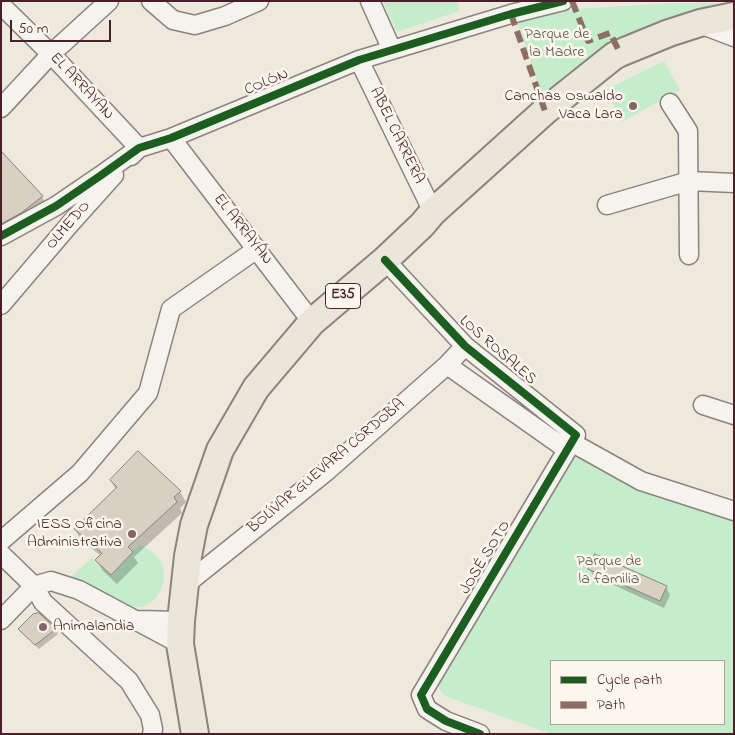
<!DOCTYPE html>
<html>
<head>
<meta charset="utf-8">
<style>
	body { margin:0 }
	#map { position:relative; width:735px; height:735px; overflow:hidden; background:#eee9dd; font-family:"Indie Flower",sans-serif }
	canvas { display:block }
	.frame { position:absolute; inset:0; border:2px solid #4a1f2b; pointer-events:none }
	.legend { position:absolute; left:550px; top:660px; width:175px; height:65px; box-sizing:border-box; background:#fbf7ec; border:1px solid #b4a19f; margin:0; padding:6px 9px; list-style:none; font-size:15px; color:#4a1f2b }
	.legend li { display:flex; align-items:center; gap:10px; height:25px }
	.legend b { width:25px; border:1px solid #b4a19f }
	.scale { position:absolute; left:10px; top:20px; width:101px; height:22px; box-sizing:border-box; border:2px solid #4a1f2b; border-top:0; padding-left:6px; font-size:15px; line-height:18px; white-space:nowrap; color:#4a1f2b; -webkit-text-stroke:4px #fbf7ec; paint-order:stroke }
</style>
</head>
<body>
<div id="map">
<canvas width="735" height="735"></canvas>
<div class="frame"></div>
<ul class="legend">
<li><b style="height:6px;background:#1b5e20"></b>Cycle path</li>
<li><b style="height:6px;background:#8d6e63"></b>Path</li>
</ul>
<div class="scale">50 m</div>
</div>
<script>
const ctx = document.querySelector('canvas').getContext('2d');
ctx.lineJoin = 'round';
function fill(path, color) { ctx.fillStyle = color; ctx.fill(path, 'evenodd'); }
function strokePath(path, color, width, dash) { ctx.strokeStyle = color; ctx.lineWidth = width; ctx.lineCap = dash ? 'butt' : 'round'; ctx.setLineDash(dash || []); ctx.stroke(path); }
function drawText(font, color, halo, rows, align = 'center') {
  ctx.font = font + ' "Indie Flower",sans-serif'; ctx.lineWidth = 5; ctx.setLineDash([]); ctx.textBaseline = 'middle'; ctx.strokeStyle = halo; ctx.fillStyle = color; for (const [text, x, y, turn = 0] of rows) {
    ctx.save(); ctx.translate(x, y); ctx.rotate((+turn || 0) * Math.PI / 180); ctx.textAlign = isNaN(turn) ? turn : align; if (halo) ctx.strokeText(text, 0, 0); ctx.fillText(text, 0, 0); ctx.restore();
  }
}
fill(new Path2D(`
	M383,1h75l1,10 -62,21z
	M673,3h38l23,1 -118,40 -46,27 -16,14 -13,8 -24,-74 57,-10z
	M664,61l16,29 -57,31 -18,-31z
	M572,454l55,28 66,25 41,13v214h-183l-106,-38 -6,-7 1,-7 14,-22zM551,661h173v63h-173z
	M140,545c7,4 14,7 19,14 12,16 1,47 -21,48 -14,1 -52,-23 -67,-31l21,-18 19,16z`), '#c5eccb');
fill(new Path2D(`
	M1,153l41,44 6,10 -47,30z
	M111,481l69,11 6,10 -6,6 2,5 -48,44 4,6 -21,21 -14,-13 -6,-10 4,-5 -20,-16 -6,-11 41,-39z
	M589,569l77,18 4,8 -6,13 -70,-32z
	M55,629l3,5 -19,15 -16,-15 -3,-4z`), '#0003');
const building = new Path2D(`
	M1,151l42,45 -22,17 -20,11z
	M138,451l43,40 -7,6 3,5 -49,45 5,5 -22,23 -16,-15 7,-7 -28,-24 43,-42 -7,-7z
	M595,554l72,32 -7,15 -72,-32z
	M39,613l17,16 -21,16 -17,-16 15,-15z`);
fill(building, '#d8d0c2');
strokePath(building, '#8c827e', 1);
const minor = new Path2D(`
	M151,1l22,19 22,5 30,-9 34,-15
	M370,1l22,49
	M1,5l50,49 88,94 -8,8
	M700,24l34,13
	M359,60l74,152
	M670,103l18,28 1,124
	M1,108l50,-54 58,-53
	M171,138l141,184
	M607,205l82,-24 45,2
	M1,236l55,-30 44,-30 39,-28 32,-10 188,-78 152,-46 52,-13
	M385,260l80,86 111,89 -155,260 6,14 19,12 34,13
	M1,305l69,-81 44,-49
	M447,365l119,84
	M703,405l31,10
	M571,442l70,39 93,30
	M1,541l79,-68 68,-80 23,-84 86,-60
	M1,554l33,32 9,16 86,79 21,34 3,14 -1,5
	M185,585l142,-114 120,-106 18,-19
	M1,620l33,-34 17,-5 28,9 101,54
	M137,620l44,1`);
const highway = new Path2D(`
	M195,734l-15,-90 1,-23 7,-65 6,-31 26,-75 36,-62 56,-66 73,-62 37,-35 11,-13 112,-101 69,-55 6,-3 49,-20 31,-10 34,-7`);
strokePath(minor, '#8c827e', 21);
strokePath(highway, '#8c827e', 30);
strokePath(minor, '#f5f3ee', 18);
strokePath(highway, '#ebe6da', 26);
strokePath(new Path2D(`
	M572,1l16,40 22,-8 10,20
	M511,14l34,97`), '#8d6e63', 6, [12, 6]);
strokePath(new Path2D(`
	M1,236l55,-30 44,-30 39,-28 32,-10 188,-78 152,-46 52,-13
	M385,260l80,86 111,89 -155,260 6,14 19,12 34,13`), '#1b5e20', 8);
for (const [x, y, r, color] of [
	[633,106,5,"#836669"],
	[132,534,5,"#836669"],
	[43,627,5,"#836669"]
]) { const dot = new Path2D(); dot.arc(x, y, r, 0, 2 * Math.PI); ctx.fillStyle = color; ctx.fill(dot); strokePath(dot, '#fbf7ec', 2); }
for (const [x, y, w] of [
	[343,296,35]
]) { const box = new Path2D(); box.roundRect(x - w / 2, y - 12.5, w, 25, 4); ctx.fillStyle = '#fbf7ec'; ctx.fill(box); strokePath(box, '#4a1f2b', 1); }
drawText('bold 15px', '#4a1f2b', null, [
	["E35",343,296]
]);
drawText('16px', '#60534f', '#fbf7ec', [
	["Parque de",557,35],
	["la Madre",557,53],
	["Parque de",609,562],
	["la familia",609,580]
]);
drawText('16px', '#4a1f2b', '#fbf7ec', [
	["COLÓN",267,83,-23],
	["EL ARRAYAN",81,87,47],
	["ABEL CARRERA",396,136,64],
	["OLMEDO",69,226,-49],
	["EL ARRAYÁN",242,230,52],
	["LOS ROSALES",497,351,41],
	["BOLÍVAR GUEVARA CÓRDOBA",327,467,-40],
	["JOSÉ SOTO",486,558,-59]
]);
drawText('16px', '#4a1f2b', '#fbf7ec', [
	["Canchas Oswaldo",623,97],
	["Vaca Lara",623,115],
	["IESS Oficina",122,525],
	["Administrativa",122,543],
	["Animalandia",53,627,"left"]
], 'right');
</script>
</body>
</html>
